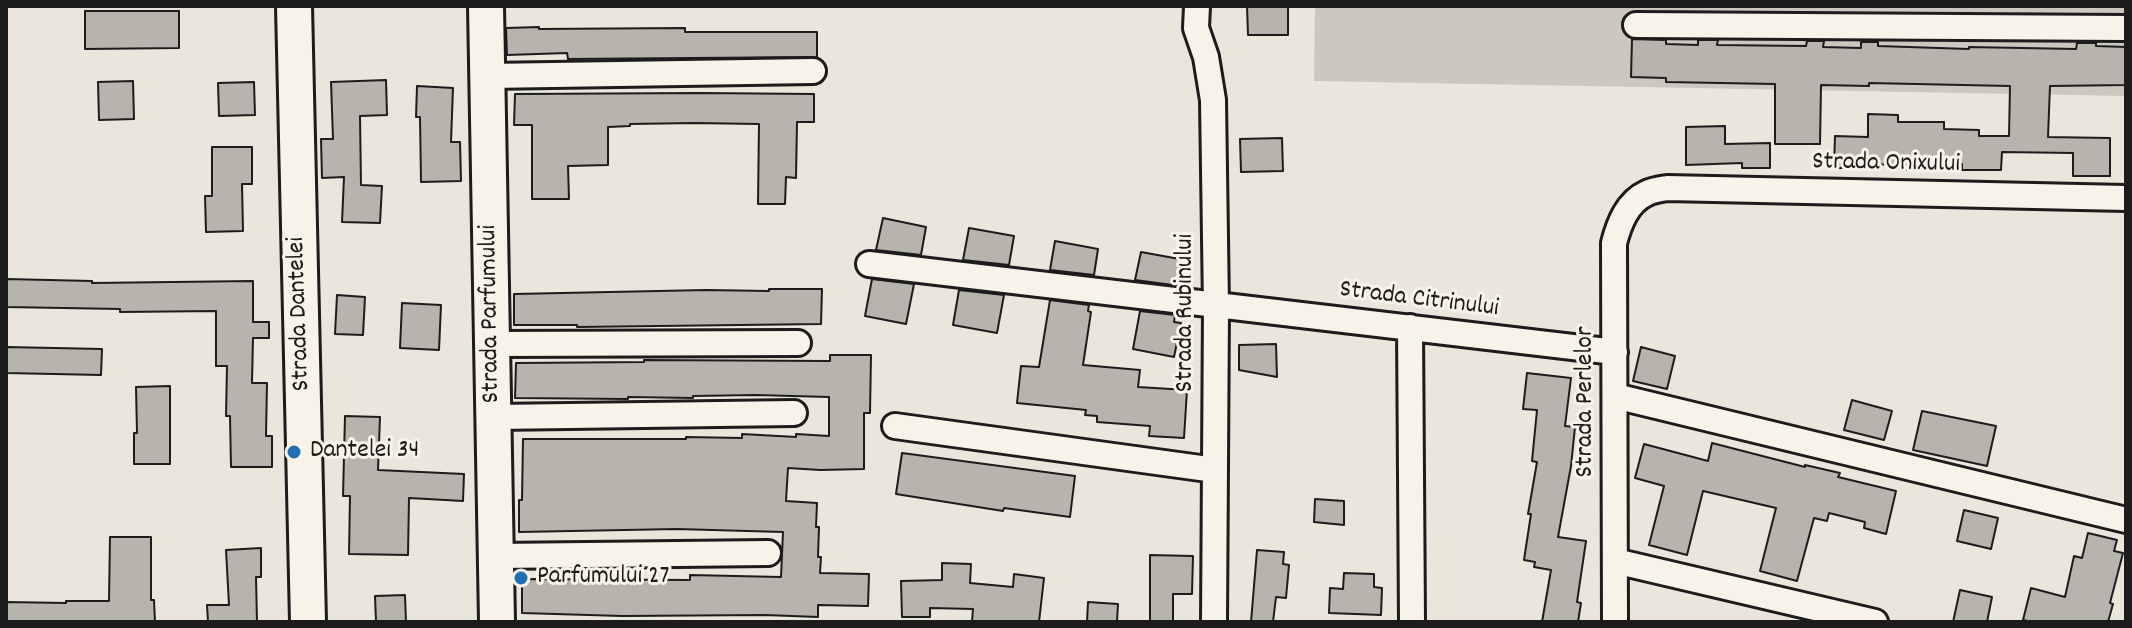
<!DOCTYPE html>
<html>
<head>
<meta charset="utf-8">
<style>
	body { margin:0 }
	#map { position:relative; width:2132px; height:628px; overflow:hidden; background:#eae6dc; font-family:Dekko,sans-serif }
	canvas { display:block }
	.frame { position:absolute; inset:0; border:8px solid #1c1c1c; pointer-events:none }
</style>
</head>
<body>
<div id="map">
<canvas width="2132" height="628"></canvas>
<div class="frame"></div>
</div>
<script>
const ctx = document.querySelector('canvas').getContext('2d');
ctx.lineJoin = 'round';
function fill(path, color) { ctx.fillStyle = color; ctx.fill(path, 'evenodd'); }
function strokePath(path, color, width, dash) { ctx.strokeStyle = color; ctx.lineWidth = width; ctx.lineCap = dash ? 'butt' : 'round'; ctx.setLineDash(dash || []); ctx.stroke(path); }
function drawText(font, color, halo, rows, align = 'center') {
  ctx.font = font + ' Dekko,sans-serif'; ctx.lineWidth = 6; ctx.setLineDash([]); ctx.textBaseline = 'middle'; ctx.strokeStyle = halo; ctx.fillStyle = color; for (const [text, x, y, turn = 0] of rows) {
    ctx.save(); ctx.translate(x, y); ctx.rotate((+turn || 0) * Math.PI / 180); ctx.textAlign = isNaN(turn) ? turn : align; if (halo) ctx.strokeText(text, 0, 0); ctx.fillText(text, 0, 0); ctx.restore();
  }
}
fill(new Path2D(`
	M1315,6h811v90l-812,-15z`), '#ccc8c0');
const building = new Path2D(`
	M1247,6h41v29h-40z
	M85,11h94v37l-94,1z
	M539,27v2l146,-1v4h132v25l-249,2 -1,-6 -60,2 -1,-27z
	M1632,39l34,1v4l32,1v-5h20l-1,5 89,1 1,-5h17l-1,6 38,1v-6h17v4l91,3v-2l107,2 1,-6h19v3l30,1v38l-76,1 -2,51 62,1v38h-37v-23l-71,-1 -1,18h-39v-6h-37l-1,6h-17v-5l-45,-1v4h-28l1,-32 33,1v-23l30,1v7h46v7l35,1v6h30l1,-50 -141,-3v3l-48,-1 -1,59h-45v-60l-109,-2v-4l-35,-1z
	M386,80l1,35 -27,1 1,69 21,1 -2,37 -38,-1 2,-45 -22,1 -1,-39h12l-2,-57z
	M133,81l1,38 -35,1 -1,-38z
	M254,82l1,33 -36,1 -1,-33z
	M417,86l36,2 -2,54h9l1,39 -40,1 -1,-65h-4z
	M701,93l113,1v28h-17l-1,56 -10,-1 -1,27h-27l1,-80 -65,-1 -64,1v2l-22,1v38l-40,1 1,33h-37v-74h-18l1,-31z
	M1725,126v18l45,-1v25h-28v-5l-56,2v-38z
	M1282,138l1,33 -42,1 -1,-33z
	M212,147h40v37h-10l1,47 -37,1 -1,-36h7z
	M883,218l43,9 -5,28 -45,-5z
	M969,228l45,8 -5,29 -46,-5z
	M1055,241l43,8 -4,26 -44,-5z
	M1141,252l44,8 -5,26 -45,-6z
	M6,279l86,2v2l161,-2v41h16v16h-16l-1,45h15l-1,53h6v31h-41l-1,-51h-4l1,-50h-11v-55l-96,1v-3l-114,-2z
	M872,279l42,5 -8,40 -41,-8z
	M769,289h53l-1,35 -244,3v-2h-63v-31l192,-4 63,1z
	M959,290l45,5 -7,38 -44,-8z
	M337,295l28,2 -2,38 -28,-1z
	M1050,300l39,5 -1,6 3,1 -8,53 57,5 -2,17 49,3 -3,48 -35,-2 1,-10 -53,-4v-6l-12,-1 1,-5 -69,-7 4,-37 18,1z
	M402,303l39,2 -2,45 -39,-2z
	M1140,311l35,4 -1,7 7,1 -7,34 -41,-8z
	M1276,344l1,33 -38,-7v-25z
	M6,347l96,2 -1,26 -95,-2z
	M1641,347l34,9 -8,33 -34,-8z
	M830,355h41l-1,58h-6v56l-44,1 -32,-2 -2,33 31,2 -1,24h3l-1,30h3l-1,16 49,1 -1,32 -50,-1v12l-53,-2 -143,1 -100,-3v-34l168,1v-5l91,2 2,-45 -106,-3 -158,3v-32h3l1,-61h163v-2l56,1v-4l54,3v-3l33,2v-39l-73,-2 -63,1v2l-65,-1v2l-113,-1 1,-35 128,-1v-2l186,1z
	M1527,373l44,5 -6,48 10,1 -4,39 -13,71 28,4 -9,61 4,1 -3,19h-36l9,-52 -17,-3 1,-5 -11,-2 7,-46h-3l9,-52 -5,-1 5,-51 -14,-1z
	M170,386v78h-36v-31h3l-1,-46z
	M1852,400l40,11 -8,29 -40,-10z
	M1922,411l74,15 -9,40 -74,-16z
	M345,416l35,1 -2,53 86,4 -1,27 -54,-3 -1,57 -59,-1 1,-58h-7z
	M1712,443l93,24v-2l35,8 -2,4 58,14 -10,43 -22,-6 1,-6 -36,-9 -2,8 -13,-3 -17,63 -37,-10 16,-63 -73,-17 -16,64 -38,-10 15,-59 -29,-8 9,-34 64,17z
	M902,453l173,23 -5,41 -66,-9 -1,3 -107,-17z
	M1315,499l29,2v24l-30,-3z
	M1964,510l34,8 -7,31 -34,-8z
	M2088,533l29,7 -3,11 9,2 -13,50 3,1 -5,18h-76l-9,-2 8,-32 34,9 9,-41 8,2z
	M110,537h41v63h3l1,22h-149v-20l60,1v-2h43z
	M261,548v29h-5l1,45h-49l-1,-17h22l-3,-55z
	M1257,550l27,2 -1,12 6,1 -3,33 -10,-1 -3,25h-22z
	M1150,555l43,1 -1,38h-19v28h-23z
	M942,563l29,1 -1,19 43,4 1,-13 30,4 -5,44h-67l1,-13 -43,-1v9h-28l-1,-36 41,-1z
	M1344,573l30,1v13l8,1 -1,27 -52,-2 1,-25 13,1z
	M1960,590l32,7 -5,25h-34z
	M405,595l1,27h-30l-1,-26z
	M1088,602l30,2 -1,18h-30z`);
fill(building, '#b6b4ac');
strokePath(building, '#1c1c1c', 2);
const street = new Path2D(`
	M1197,6l-1,22 10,29 7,43 3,207 -2,315
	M1636,25l490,3
	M488,76l325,-5
	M869,264l746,88
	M1410,327l2,295
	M492,344l306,-1
	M1615,396l511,124
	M494,417l300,-4
	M895,426l320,44
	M496,556l272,-3
	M1615,561l260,61
	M1615,622l-1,-379c5,-19 13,-41 33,-50 6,-3 14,-4 20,-5l459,10`);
const secondary = new Path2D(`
	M294,6l14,616
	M486,6l11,616`);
strokePath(street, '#1c1c1c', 30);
strokePath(secondary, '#1c1c1c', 40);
strokePath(street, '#f7f3e8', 24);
strokePath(secondary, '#f7f3e8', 34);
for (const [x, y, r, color] of [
	[294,452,8,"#1f6fb2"],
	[521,578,8,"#1f6fb2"]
]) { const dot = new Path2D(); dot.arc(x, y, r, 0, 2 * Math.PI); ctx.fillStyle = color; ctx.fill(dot); strokePath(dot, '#f7f3e8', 3); }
drawText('26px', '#1c1c1c', '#f7f3e8', [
	["Strada Onixului",1886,165,1],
	["Strada Citrinului",1419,301,7],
	["Strada Rubinului",1187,313,-90],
	["Strada Dantelei",301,314,-92],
	["Strada Parfumului",492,314,-91],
	["Strada Perlelor",1587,402,-90]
]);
drawText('26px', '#1c1c1c', '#f7f3e8', [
	["Dantelei 34",310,452],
	["Parfumului 27",537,578]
], 'left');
</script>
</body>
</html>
